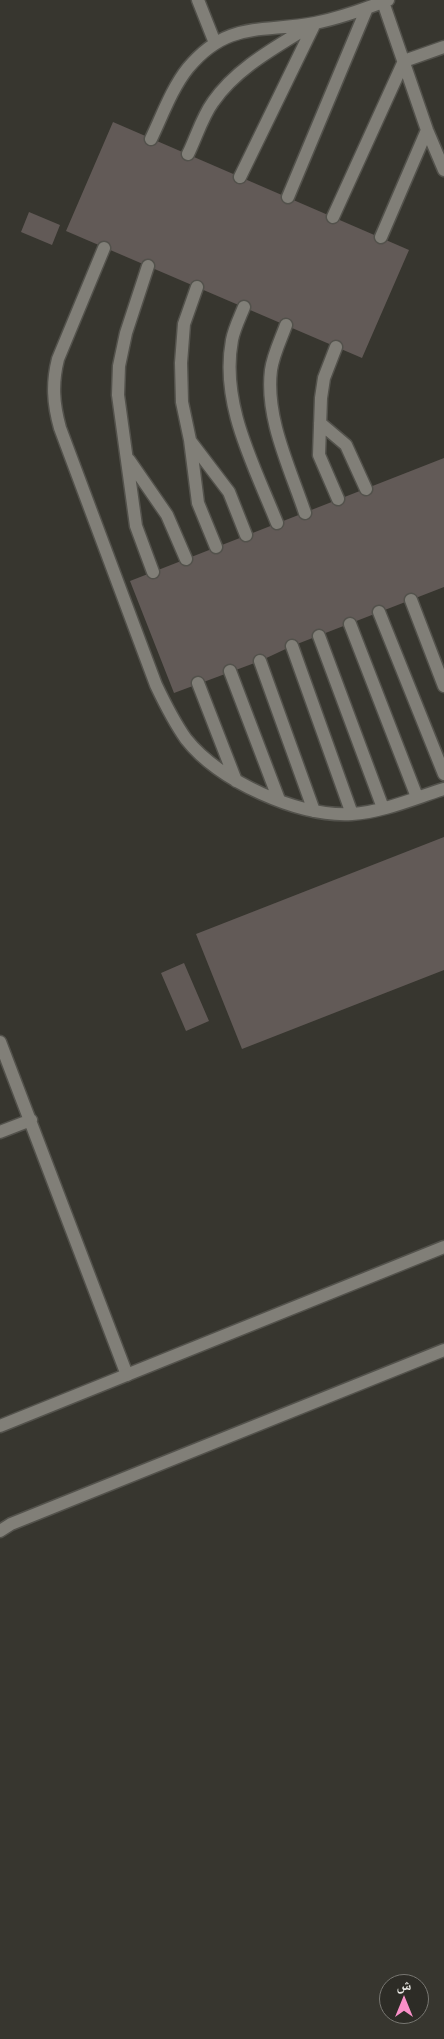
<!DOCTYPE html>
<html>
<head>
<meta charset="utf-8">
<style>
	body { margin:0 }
	#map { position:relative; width:444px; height:2039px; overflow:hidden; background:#37362f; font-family:Raleway,"Noto Naskh Arabic",sans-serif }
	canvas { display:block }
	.north { position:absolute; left:379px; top:1974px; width:50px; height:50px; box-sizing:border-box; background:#2d2c26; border:1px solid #787772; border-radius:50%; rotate:0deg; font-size:14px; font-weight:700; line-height:20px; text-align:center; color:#e8e7e3 }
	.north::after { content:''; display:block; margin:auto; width:18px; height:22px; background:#fa8fc8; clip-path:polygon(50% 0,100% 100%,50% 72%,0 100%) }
</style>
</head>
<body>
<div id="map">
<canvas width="444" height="2039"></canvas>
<div class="north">ش</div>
</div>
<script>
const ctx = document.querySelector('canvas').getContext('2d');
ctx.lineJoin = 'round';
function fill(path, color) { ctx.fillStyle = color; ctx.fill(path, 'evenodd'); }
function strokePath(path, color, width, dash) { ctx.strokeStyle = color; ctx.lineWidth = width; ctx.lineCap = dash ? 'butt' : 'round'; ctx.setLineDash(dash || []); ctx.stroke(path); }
fill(new Path2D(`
	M113,122l296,128 -47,108 -296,-127z
	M29,212l31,13 -8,20 -31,-13z
	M444,458v129l-152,59 -32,15 -86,32 -44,-112z
	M444,837v133l-202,79 -46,-115z
	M184,963l25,58 -23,10 -25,-58z`), '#625a57');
const lane = new Path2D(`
	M198,0l17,43
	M383,2l44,128 17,40
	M151,139c11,-23 21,-51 37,-71 40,-48 74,-35 127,-45 25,-5 50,-14 73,-23
	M188,154c8,-16 14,-37 25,-52 24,-35 65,-56 100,-78
	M240,177l75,-154
	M288,197l79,-189
	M333,217l71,-156 40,-14
	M381,237l46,-107
	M104,248l-46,111c-6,24 -5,44 2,69l96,257c9,19 18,37 30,54 33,42 112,78 166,75 31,-2 63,-16 92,-25
	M148,266l-22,67 -7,33 -1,29 18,131 17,46
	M197,287l-13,37 -3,39 1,39 8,38 8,63 18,44
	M244,307c-4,10 -10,22 -12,33 -12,64 22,125 45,183
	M286,325c-5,14 -13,30 -15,45 -6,48 19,98 34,143
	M336,347l-12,31 -3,20 -2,57 19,44
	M320,423l26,22 20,44
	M191,442l38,50 17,43
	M129,460l38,55 19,44
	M411,600l33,86
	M379,612l65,162
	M350,624l67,173
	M319,636l64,172
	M292,646l60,168
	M260,661l54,150
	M230,671l49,129
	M198,683l38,98
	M0,1042l127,333
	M0,1132l31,-12
	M0,1531l11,-7 433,-174`);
const street = new Path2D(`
	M0,1426l444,-179`);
strokePath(lane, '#53524c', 15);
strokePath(street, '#53524c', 15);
strokePath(lane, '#817f78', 12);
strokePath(street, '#817f78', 12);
</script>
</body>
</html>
